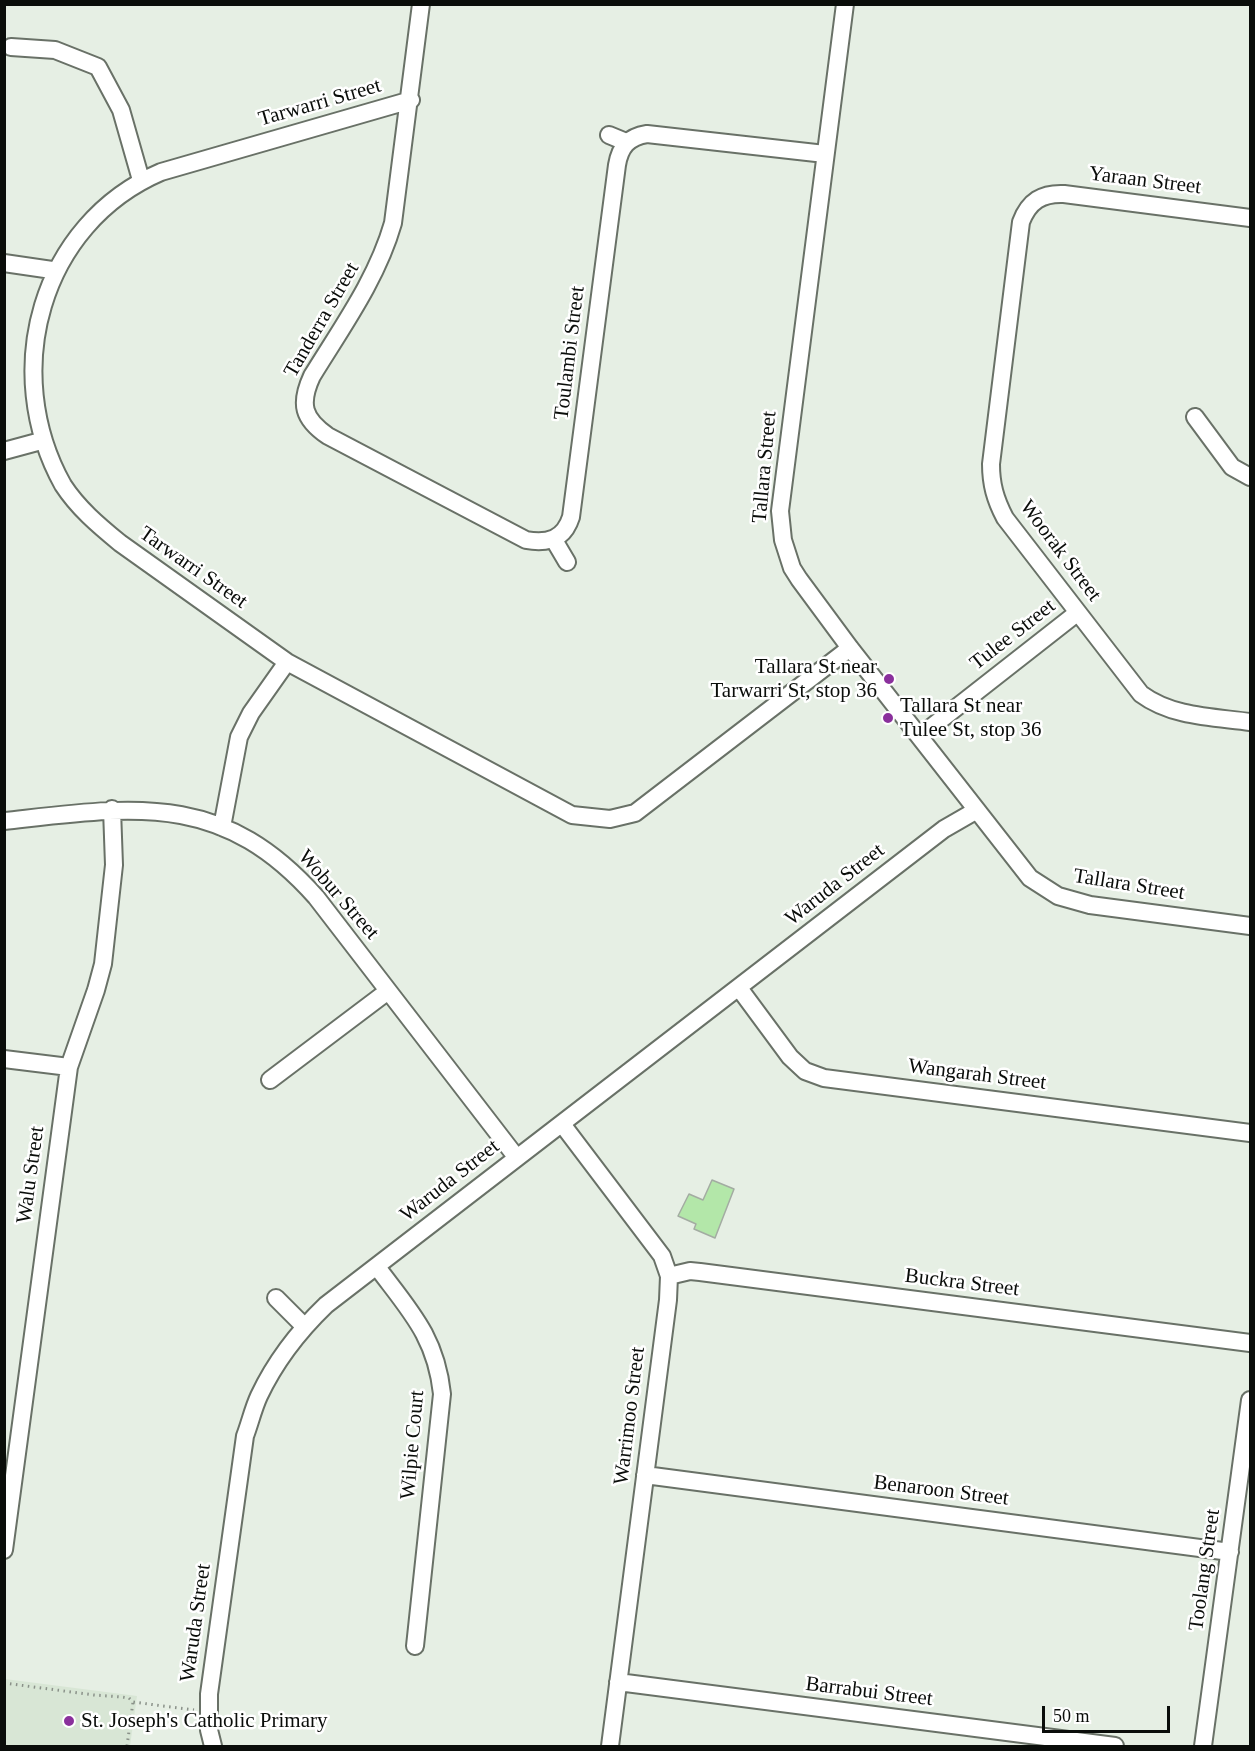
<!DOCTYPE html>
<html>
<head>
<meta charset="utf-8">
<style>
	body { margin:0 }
	#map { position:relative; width:1255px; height:1751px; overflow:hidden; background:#e6efe4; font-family:"Times New Roman",serif }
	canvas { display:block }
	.frame { position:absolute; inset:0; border:6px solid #0a0d0a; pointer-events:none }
	.scale { position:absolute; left:1042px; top:1706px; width:128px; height:27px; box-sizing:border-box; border:3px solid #0a0d0a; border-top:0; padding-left:8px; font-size:18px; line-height:21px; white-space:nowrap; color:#0a0d0a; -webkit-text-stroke:4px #fff; paint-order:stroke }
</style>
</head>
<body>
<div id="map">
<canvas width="1255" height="1751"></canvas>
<div class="frame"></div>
<div class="scale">50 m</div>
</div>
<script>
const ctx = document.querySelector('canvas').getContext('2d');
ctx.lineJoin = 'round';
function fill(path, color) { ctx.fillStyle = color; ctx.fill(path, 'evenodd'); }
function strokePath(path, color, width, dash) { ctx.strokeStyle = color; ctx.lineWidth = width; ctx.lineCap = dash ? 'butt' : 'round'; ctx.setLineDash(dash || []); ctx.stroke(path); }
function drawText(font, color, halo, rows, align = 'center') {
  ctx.font = font + ' "Times New Roman",serif'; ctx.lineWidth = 5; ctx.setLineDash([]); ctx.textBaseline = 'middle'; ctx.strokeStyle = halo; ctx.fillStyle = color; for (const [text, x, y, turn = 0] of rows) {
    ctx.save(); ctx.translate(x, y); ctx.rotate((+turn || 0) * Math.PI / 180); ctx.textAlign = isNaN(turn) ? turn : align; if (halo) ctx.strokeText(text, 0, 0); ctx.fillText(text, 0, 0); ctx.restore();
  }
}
fill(new Path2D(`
	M5,1679l132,17 -7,50h-125z`), '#d8e6d5');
const building = new Path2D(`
	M712,1180l22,9 -19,49 -21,-9 2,-5 -18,-8 11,-22 14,6z`);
fill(building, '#b3e7a9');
strokePath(building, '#a3aca2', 1.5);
const street = new Path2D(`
	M421,4l-28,219c-16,56 -51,104 -81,153 -13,28 -9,43 16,60l198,104c22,4 38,-1 45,-23l46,-352c3,-18 11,-28 30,-31l178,20
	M845,4l-65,507 3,29 9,28 7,11 51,69 180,230 28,18 32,9 160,21
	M11,47l44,3 43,17 23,43 20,70
	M411,100l-250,72c-121,52 -161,200 -98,313 15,23 35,40 57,58l167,119 285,153 38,4 25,-6 215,-165
	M609,135l17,7
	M1250,218l-186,-24c-22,-1 -35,7 -43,28l-30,242c0,20 4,35 14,54l136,176c31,23 72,23 109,28
	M4,263l48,7
	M1195,417l37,50 18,10
	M4,451l37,-10
	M554,540l13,22
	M920,736l157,-123
	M4,821c129,-14 217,-31 312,76l201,261
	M222,827l17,-90 12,-24 36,-51
	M739,988l51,69 15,14 19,7 426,55
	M4,1059l65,8
	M270,1080l118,-89
	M562,1124l100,132 7,20 -1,24 -58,446
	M377,1267c33,44 59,70 65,127l-27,252
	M669,1276l21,-5 10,1 550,71
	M276,1298l28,28
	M645,1475l585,77
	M4,1550l65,-483 27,-77 7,-26 11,-99 -2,-56
	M618,1682l497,64
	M213,1746l-4,-16v-36l36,-258c5,-13 8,-27 14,-40 16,-34 40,-65 67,-91l618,-476 33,-19
	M1203,1746l47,-346`);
strokePath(street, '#697167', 20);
strokePath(new Path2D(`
	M4,1683l90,12 28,2 7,1 4,4 61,8
	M127,1746l6,-44`), '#8a9189', 3, [1.5, 4.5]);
strokePath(street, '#fff', 16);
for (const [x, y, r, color] of [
	[889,679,6,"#8a309c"],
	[888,718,6,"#8a309c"],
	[69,1721,6,"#8a309c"]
]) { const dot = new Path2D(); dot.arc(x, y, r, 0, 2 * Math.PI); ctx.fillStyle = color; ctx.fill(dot); strokePath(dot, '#fff', 2); }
drawText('21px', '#0a0d0a', '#fff', [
	["Tarwarri Street",320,103,-16],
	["Yaraan Street",1145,181,7],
	["Tanderra Street",322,320,-60],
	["Toulambi Street",570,353,-83],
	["Tallara Street",765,467,-85],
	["Woorak Street",1060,551,53],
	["Tarwarri Street",193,568,35],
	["Tulee Street",1013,635,-38],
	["Waruda Street",835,885,-38],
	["Tallara Street",1129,885,9],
	["Wobur Street",338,895,49],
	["Wangarah Street",977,1075,7],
	["Walu Street",31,1175,-82],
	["Waruda Street",450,1181,-38],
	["Buckra Street",962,1283,7],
	["Warrimoo Street",630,1416,-83],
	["Wilpie Court",413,1445,-85],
	["Benaroon Street",941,1491,7],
	["Toolang Street",1205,1570,-82],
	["Waruda Street",196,1623,-82],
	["Barrabui Street",869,1692,7]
]);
drawText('21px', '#0a0d0a', '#fff', [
	["Tallara St near",877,667,"right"],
	["Tarwarri St, stop 36",877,691,"right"],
	["Tallara St near",900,706],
	["Tulee St, stop 36",900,730],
	["St. Joseph's Catholic Primary",81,1721]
], 'left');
</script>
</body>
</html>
